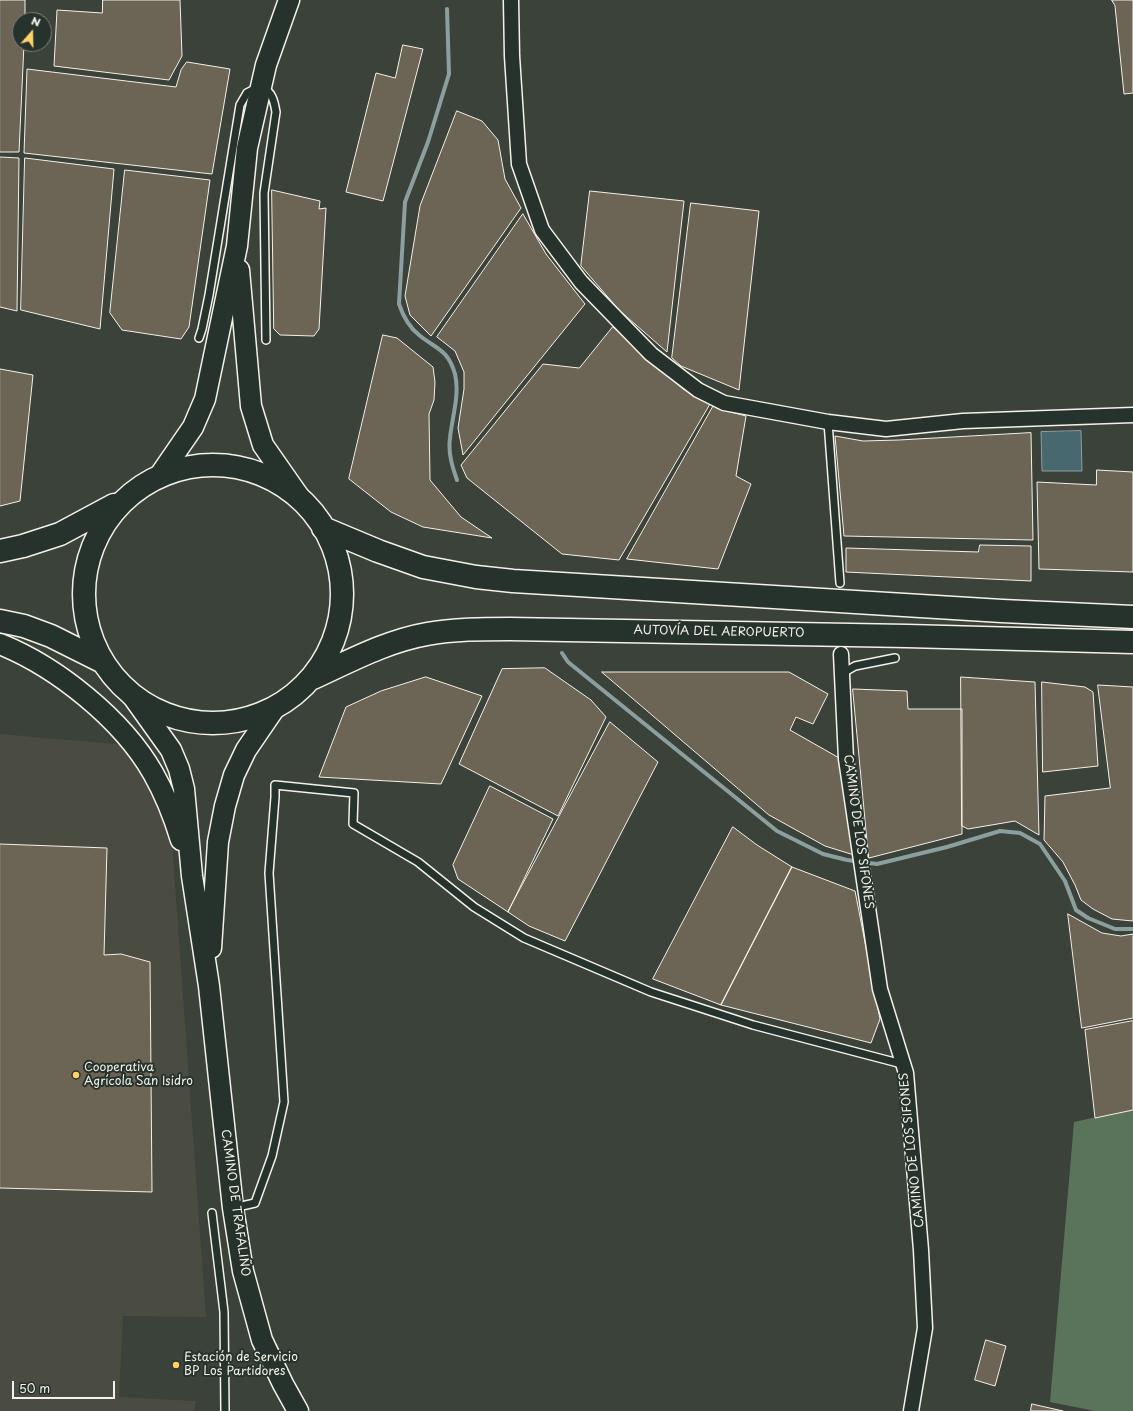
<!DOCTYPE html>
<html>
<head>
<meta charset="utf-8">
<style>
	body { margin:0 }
	#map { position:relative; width:1133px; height:1411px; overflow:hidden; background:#3b4239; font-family:"Playpen Sans",sans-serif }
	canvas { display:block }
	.north { position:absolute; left:12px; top:12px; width:40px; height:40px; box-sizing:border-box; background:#26332d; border:1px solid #787f78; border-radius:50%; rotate:20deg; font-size:11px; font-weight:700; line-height:16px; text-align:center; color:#f4f1e8 }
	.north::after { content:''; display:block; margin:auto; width:14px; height:18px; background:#ffd166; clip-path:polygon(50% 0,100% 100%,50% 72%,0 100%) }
	.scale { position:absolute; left:12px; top:1381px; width:103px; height:18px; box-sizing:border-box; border:2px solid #f4f1e8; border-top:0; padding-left:5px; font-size:12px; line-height:14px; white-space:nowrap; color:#f4f1e8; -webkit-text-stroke:3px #26332d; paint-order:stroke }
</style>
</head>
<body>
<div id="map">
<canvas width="1133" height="1411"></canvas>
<div class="north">N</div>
<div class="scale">50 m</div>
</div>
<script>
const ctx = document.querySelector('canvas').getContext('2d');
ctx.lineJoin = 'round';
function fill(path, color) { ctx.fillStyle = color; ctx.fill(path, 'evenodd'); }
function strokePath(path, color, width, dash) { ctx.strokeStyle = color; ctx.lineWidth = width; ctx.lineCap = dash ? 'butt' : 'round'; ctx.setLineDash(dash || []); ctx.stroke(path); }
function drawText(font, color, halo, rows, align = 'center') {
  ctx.font = font + ' "Playpen Sans",sans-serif'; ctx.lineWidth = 4; ctx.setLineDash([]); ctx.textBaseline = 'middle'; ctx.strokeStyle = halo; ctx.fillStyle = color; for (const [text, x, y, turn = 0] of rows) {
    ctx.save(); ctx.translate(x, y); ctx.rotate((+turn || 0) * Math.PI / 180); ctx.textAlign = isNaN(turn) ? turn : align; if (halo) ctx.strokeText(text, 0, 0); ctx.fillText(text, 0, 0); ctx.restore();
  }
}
fill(new Path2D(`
	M0,734l126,11 44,69 36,503 -83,-1 -4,81 77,4 -2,10h-194z`), '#4a4c41');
fill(new Path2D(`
	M1133,1109v302h-38l-45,-9 24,-280z`), '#59745a');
const water = new Path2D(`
	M1081,431l1,40h-40l-1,-39z`);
fill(water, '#47686e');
strokePath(water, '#8c9f9f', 1);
strokePath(new Path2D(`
	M447,9l2,65 -21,68 -23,60 -6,102c4,12 10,23 20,31 17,14 29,14 36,39 5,21 -3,43 -5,64 -2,15 2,28 7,42
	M562,653l6,9 209,169 46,23 24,6 30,4 70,-17 53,-16 20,2 20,11 25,37 11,29 12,8 27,11h18`), '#8c9f9f', 4);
const building = new Path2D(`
	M0,0h25v20h-5v24h4l-5,108h-19z
	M103,0h77l2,56 -13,24 -115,-14 3,-56 45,3z
	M1112,0h21v93l-9,1 -9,-88z
	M403,45l20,4 -40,152 -37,-9 30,-119 19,5z
	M187,62l43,7 -18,105 -188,-21 3,-84 149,18 5,-17z
	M457,111l25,10 16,19 7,39 16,29 -90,128 -21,-21 -5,-19 15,-90z
	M0,157l19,1 -2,153 -17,-4z
	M25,158l89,11 -14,160 -79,-19z
	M125,170l85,10 -21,147 -8,12 -59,-9 -12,-17z
	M272,190l48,11 -1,8 7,-1 -7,121 -5,7 -34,-1 -6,-6z
	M590,191l94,10 -17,151 -47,-41 -39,-45z
	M691,203l68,8 -20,179 -58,-24 -9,-8z
	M523,214l23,40 39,50 -122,151 -5,-27 6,-39v-17l-9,-21 -18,-14z
	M613,327l70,62 27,15 -91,156 -57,-6 -95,-76 -6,-13 82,-101 36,4z
	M383,335l14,3 36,29 2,15 -1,18 -5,14 1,66 31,37 31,21 -69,-11 -32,-15 -42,-33z
	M0,369l33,6 -13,126 -20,5z
	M714,405l9,5 23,6 -10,60 15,8 -33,85 -91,-10z
	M1031,433l2,107 -189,-4 -9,-100 28,5 36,-1z
	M1097,470l36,2v100l-94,-3 -2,-87 59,3z
	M980,545l51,1v35l-185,-9v-24l132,4z
	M545,668l46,32 15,17 -48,99 -99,-52 43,-95z
	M602,672h187l39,22 -15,30 -17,-7 -6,13 51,29 13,96 -29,-9 -56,-31z
	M426,677l56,19 -41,88 -122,-7 27,-70 35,-16z
	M961,677l74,5 4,153 -24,-14 -47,8 -6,-3z
	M1042,682l43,5 8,5 5,74 -55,6z
	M1098,685l35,2v234l-21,-2 -19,-10 -12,-9 -6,-15 -12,-23 -19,-22 1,-44 65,-8z
	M853,689l54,2 1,18h54v125l-93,24z
	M610,722l48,40 -93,179 -36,-15 -21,-14z
	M490,786l63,33 -45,93 -50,-33 -5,-14z
	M733,827l24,18 35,22 -71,138 -68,-26z
	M0,844l107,4 -3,107 17,-1 29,8 2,230 -152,-4z
	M792,867l63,24 25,128 -9,24 -150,-38z
	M1068,914l34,19 19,3 12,-2v84l-51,10z
	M1133,1021v89l-38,8 -10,-88z
	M986,1340l20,6 -11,40 -20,-6z
	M1032,1404l31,7h-32z`);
fill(building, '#6c6454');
strokePath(building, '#f4f1e8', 1);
const lane = new Path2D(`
	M199,338l3,-9 7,-34 31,-190 7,-12 14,-7c11,6 13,14 15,26l-12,81 2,147
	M828,422l12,161
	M843,673l12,-7 40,-8
	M233,1208l22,-5 17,-47 12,-54 -15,-229 6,-76v-12l79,8 -1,31 65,38 56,45 50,31 127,54 102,33 149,39
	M212,1213l12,99 1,99`);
const street = new Path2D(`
	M511,0l1,56 7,108 23,66 39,52 70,72 47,36 26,13 104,19 58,7 77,-8 170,-6
	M841,654l5,105 34,230 26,84 15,177 4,78 -14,83`);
const secondary = new Path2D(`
	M239,270l12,136 12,39 37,53
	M160,475l33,-48 12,-28 32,-153 10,-98 19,-83 23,-65
	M0,644c57,23 122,75 153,129 12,21 21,44 28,67
	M131,694l40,56 8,19 5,20 8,87 17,110 24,222 10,63 19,69 21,44 15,27
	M211,948l7,-106 7,-36 9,-31 12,-25 28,-41`);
const highway = new Path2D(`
	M84 594a129 129 0 1 1 258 0a129 129 0 1 1-258 0Z
	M323,528l55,23 45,16 53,10 37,4 489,30 131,6
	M0,551l23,-5 37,-12 54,-29
	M0,621l24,5 27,10 52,26
	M313,678c37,-17 74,-37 114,-44 27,-5 55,-5 83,-5l397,7 226,6`);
strokePath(lane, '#f4f1e8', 10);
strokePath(street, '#f4f1e8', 17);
strokePath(secondary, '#f4f1e8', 23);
strokePath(highway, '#f4f1e8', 25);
strokePath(lane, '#26332d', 7);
strokePath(street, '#26332d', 14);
strokePath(secondary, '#26332d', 20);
strokePath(highway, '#26332d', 22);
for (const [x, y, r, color] of [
	[76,1075,4,"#ffd166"],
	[176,1365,4,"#ffd166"]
]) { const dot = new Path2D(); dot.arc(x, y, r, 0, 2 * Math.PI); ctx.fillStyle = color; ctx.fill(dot); strokePath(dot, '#26332d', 1.5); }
drawText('12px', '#f4f1e8', '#26332d', [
	["AUTOVÍA DEL AEROPUERTO",719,632,1],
	["CAMINO DE LOS SIFONES",858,832,82],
	["CAMINO DE LOS SIFONES",912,1150,-96],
	["CAMINO DE TRAFALIÑO",235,1203,82]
]);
drawText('12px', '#f4f1e8', '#26332d', [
	["Cooperativa",84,1068],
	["Agrícola San Isidro",84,1082],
	["Estación de Servicio",184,1358],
	["BP Los Partidores",184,1372]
], 'left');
</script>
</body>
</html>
